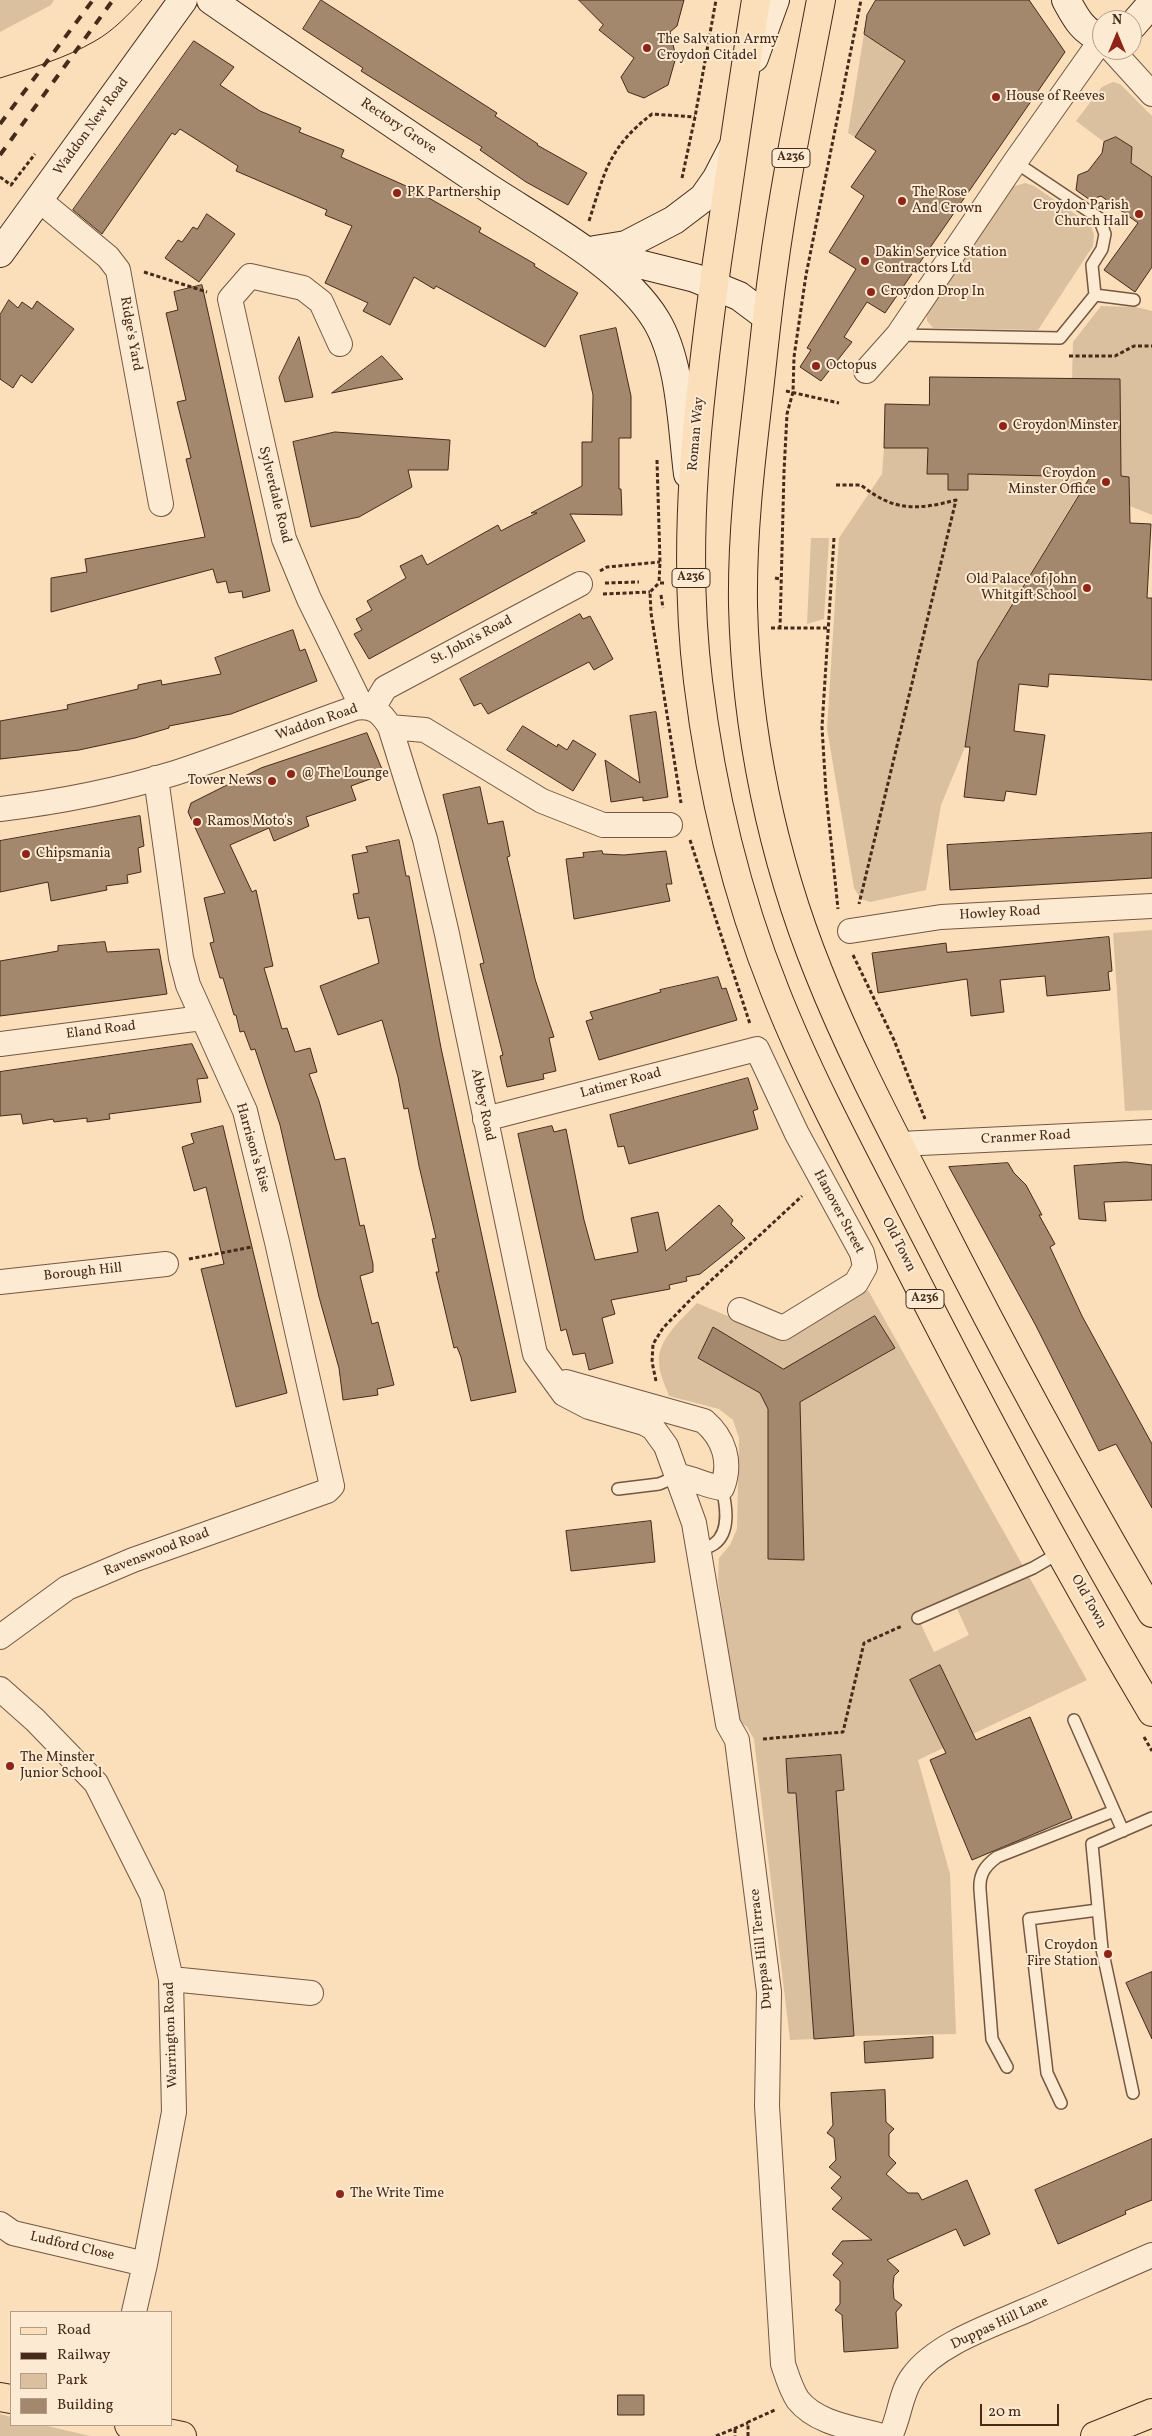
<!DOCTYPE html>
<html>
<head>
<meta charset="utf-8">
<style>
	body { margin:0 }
	#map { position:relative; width:1152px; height:2436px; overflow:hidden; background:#fadfba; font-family:Vollkorn,serif }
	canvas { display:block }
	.legend { position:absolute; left:10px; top:2311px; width:162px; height:115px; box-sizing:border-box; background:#fcead2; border:1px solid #b39d88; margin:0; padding:6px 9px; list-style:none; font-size:15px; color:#462a1a }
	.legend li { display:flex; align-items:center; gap:10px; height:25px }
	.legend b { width:25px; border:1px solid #b39d88 }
	.north { position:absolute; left:1092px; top:10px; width:50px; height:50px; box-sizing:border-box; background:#fcead2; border:1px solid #b39d88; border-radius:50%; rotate:0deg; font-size:14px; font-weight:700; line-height:20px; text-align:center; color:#462a1a }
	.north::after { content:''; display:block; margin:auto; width:18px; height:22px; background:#8f2418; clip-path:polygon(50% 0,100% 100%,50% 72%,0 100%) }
	.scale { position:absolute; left:980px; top:2404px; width:79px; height:22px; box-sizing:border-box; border:2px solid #462a1a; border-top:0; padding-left:6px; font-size:15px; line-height:18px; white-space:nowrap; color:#462a1a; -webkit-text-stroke:4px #fcead2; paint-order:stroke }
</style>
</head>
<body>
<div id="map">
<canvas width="1152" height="2436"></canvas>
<ul class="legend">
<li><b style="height:6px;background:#fadfba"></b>Road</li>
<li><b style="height:6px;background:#462a1a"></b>Railway</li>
<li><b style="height:14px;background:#dbc09f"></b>Park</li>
<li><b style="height:14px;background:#a4886d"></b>Building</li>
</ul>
<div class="north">N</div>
<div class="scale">20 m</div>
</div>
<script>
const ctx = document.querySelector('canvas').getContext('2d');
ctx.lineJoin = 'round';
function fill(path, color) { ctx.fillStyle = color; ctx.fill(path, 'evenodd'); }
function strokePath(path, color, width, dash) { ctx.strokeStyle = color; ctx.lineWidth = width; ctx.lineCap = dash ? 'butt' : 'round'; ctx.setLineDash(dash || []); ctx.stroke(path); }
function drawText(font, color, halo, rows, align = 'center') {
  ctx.font = font + ' Vollkorn,serif'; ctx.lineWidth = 4; ctx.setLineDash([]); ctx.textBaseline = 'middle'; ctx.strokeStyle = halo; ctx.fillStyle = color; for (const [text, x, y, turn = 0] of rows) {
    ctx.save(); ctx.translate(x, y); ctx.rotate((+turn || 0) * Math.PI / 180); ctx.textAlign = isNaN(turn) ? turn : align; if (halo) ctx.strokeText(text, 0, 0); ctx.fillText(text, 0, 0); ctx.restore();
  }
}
fill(new Path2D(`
	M0,0h54l-3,5 -51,27z
	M864,34l41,27 70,121 -104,-69 -16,24 -7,-4z
	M1113,82l7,2 32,32v61l-21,-14 1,-16 -16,-10 -12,5 -28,-21 26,-34z
	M1025,183l9,3 56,38 4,10 -1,12 -55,84 -105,-2 -6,-7 -1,-12 86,-122z
	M1101,306l35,1 16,4v204l-22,-9 -1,-29 -8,-1 -1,-97h-48l1,-37z
	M884,448h44l-1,26h21v16h20v-16l115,3 -1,11 -104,173 -13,86 -24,58 -15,85 -56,12 -9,-3 -7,-11 -27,-159 12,-191 43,-64z
	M811,538h18l-5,81 -17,5z
	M1152,930v180l-27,1 -12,-178z
	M868,1290l219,390 -169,80 32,114 6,160 -102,2 -18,-245 8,-1 -3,-35 -55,4 2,34h8l18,246 -24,1 -36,-301 -7,-12 -10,-7 -19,-140 1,-22 11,-13 7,-16 2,-91 -6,-18 -14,-11 -50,-13c-4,-11 -10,-23 -10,-34 -2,-22 24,-44 38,-59l87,37zM875,1316l20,32 -95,54 4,157h-35l-1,-150 -8,-16 -62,-35 15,-31 70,42zM954,1602l15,33 -35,17 -16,-34zM940,1665l20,41 -49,-26z
	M0,2414l11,3v8h32l47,11h-90z`), '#dbc09f');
const building = new Path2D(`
	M321,0l176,113 -2,3 43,28 -1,1 50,28 -19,32 -42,-23 -46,-32 2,-3 -121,-76 2,-3 -60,-39z
	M579,0h105l-7,26 -7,6 6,25 -8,28 -24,13 -16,-6 -7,-15 13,-19 -35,-28 4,-5z
	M876,0h153l36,52 -180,261 -18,-11 -23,35 8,5 -31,39 -21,-14 11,-17 -4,-2 49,-79 -27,-17 35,-56 -13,-9 25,-36 -21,-14 50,-76 -41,-27 3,-19z
	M194,41l40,26 -14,18 40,26 41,17 -2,4 45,18 -3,7 74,33 66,38 -2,4 56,32 -1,2 44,27 -33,54 -109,-61 -2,3 -20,-12 -24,48 -27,-14 5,-8 -43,-20 27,-57 -27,-11 2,-5 -91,-39 2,-5 -58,-37 -5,6 -3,-2 -70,101 -29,-24z
	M1116,137l16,10 -1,16 21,14v90l-17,25 -31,-22 34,-47 -37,-27 -11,4 -14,-10 2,-15 10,-4 14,-18 2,-11z
	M207,214l28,20 -36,48 -34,-24 13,-18 4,2 11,-15 4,2z
	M202,285l68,306 -27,7 -1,-7 -13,2 -3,-12 -9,2 -4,-14 -162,43v-34l36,-6 -2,-13 120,-22 -19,-78 5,-1 -14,-56 9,-2 -20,-87 12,-3 -4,-18z
	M9,300l9,8 4,-6 10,7 5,-8 37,28 -42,54 -11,-8 -8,13 -13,-9v-64z
	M616,328l15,68v42h-12v51h2l1,26 -52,-1 15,27 -216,118 -15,-25 8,-4 -6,-11 16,-9 -5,-9 39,-23 -6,-12 22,-11 5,10 71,-40 3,6 13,-7 23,-11h-6l51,-27v-44h10l1,-47 -13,-59z
	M299,337l14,60 -28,5 -6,-24z
	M382,356l21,23 -71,14z
	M930,377l190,2 1,97 8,1 1,46 21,1 -4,74h5v82l-103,-6 -1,13 -29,-3 -5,47 31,4 -9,60 -30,-4 -2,10 -40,-4 6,-50h-5l13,-86 112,-184 -122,-3v16h-20v-16h-21l1,-26h-44l1,-44 44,1z
	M335,432l115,8 -2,30h-40l4,17 -53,30 -48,10 -18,-85z
	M580,614l3,5 7,-3 23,43 -19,11 -5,-8 -101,52 -7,-11 -7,3 -14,-27z
	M293,630l7,21 5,-2 12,32 -86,33 -62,12v2l-34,10 -56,12 -79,9v-38l68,-12 -1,-4 71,-16v-4l23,-5 1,5 59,-11 -6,-16z
	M656,712l12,85 -25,4v-4l-32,5 -6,-42 35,23 -10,-67z
	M523,726l34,21 1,-3 9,6 6,-10 23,14 -23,37 -66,-41z
	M367,733l17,41 -33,12 5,14 -50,17 3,9 -35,15 -5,-13 -39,17 22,47 4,-2 17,76 -9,2 18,61 5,-1 8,24 15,-4 7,24 -8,2 10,27 16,59 10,-2 15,68 4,-1 9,39v8l-13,4 12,48 6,-2 16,63 -17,4 1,6 -35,5 -4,-32 -20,-71 -39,-172 -25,-76 -4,1 -7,-19 -4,1 -4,-17h-2l-11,-37h-3l-10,-35 4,-1 -10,-44 21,-5 -37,-81 3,-9 70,-35z
	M480,787l8,37 15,-3 7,35 -3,1 28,122 19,58 -5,1 7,33 -13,3 1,5 -37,8 -7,-31 3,-1 -23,-91 4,-1 -41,-168z
	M140,816l4,30 -6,2 3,24 -14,3 1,8 -22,3 1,4 -56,11 -3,-19 -48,10v-51z
	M1152,833v45l-202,12 -3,-45z
	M399,840l7,36h3l32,172 75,344 -45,9 -10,-44 -4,-10 -3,1 -18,-76h3l-7,-33 4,-1 -17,-72 -11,-58 -4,1 -6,-32 -16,-57 -44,15 -18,-49 59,-23 -10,-46 -11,2 -5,-25 6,-1 -7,-38 16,-3 -2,-5z
	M602,851l1,3 21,1 42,-4 6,33h-6l4,17 -96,18 -8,-60 18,-2 -1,-4z
	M1109,937l3,34 -4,1 2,18 -63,6 -2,-20 -45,4 4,32 -33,4 -4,-37 -89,14 -6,-40 74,-10 1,9z
	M105,942l2,10 52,-3 8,45 -167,22v-55l58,-10v-5z
	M718,977l4,12 4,-1 11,32 -138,40 -13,-39 7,-2 -3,-7 71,-20 -1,-2z
	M192,1044l16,34 -11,1 4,23 -92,12 1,5 -23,3v-4l-33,4 -1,-3 -30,5 -2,-10 -21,2v-44z
	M748,1078l10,31 -5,2 5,18 -129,35 -5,-18 -6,1 -8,-32z
	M223,1126l64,267 -51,14 -35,-138 23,-5 -18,-77 -12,4 -12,-44 12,-4 -3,-9z
	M552,1126l2,6 12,-3 18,91 11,40 43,-8 -7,-34 27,-6 8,39 53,-46 14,15 -2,4 14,14 -45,36 -14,3 1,4 -18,4 1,4 -59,11 4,14 -13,4 11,45 -24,7 -4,-17 -12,2 -7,-26 -5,2 -43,-197z
	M1126,1162l26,3v35l-48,2 2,19 -27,-2 -5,-53z
	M1008,1163l6,10 12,12 16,30h-3l16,29 -5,3 32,69 70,128v64l-36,-64 -17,7 -64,-127 -86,-157z
	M875,1316l20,32 -95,54 4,158 -36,-1v-150l-8,-16 -62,-35 15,-31 70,42z
	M651,1521l4,41 -84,9 -5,-40z
	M940,1665l36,75 54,-23 42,101 -100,42 -42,-100 16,-7 -36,-73z
	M841,1755l3,35 -8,1 18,245 -40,3 -18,-246h-8l-2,-34z
	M1152,1972v67l-26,-56z
	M933,2037v21l-68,5 -1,-21z
	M885,2090l1,32 8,7 -5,5v22l7,7 -10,11 22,19h10l4,7 45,-20 23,54 -26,12 -8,-17 -69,31 12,11 -5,5 -1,10 1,13 8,6 -6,7 2,36 -54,4 -2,-37 -7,-5 5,-6v-23l-7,-6 10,-12 -11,-9 10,-13 30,-1 -40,-31 10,-11 -11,-10 10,-11 -12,-10 7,-7 -2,-22 -7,-5 6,-8 -2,-32z
	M1152,2139v61l-27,11 1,3 -68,30 -23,-54z
	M618,2395h26v20h-26z`);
fill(building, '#a4886d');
strokePath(building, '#462a1a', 1);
const lane = new Path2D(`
	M1095,295l39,5
	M898,335l162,3 35,-43 -3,-30 10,-16 3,-15 -6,-16 -84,-56
	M618,1489l41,-5 19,-8
	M699,1550c5,-2 11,-3 15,-6 17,-12 12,-39 8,-56
	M918,1618l115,-50 26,-15
	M1074,1720l49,111
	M1007,2067l-15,-28 -12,-149c-1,-16 5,-24 17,-33l117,-46
	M1133,2093l-31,-144 -10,-105 60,-26
	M1061,2103l-14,-30 -18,-154 69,-9`);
const street = new Path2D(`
	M1112,50l40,44
	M38,199l70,58 10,13 43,234
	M340,344l-19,-42 -18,-14 -53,-12 -20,23 54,240 25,60 53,108
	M866,371l32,-36 117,-173 87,-123
	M373,708l12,-20 195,-104
	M390,727l35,3 117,71 61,24h67
	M0,809c59,-7 119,-19 175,-36 61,-20 120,-44 180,-65 18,-3 26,4 35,19l35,112 22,95 88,420 29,40 25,13 55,16 9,5 13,18 28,77 34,201 9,16 32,252 -2,114 16,258c4,12 8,26 15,36 19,24 57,28 84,36
	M850,931l91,-14 211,-11
	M0,1044l202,-26
	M485,1119l272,-70 40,85 65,119 3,14 -9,16 -73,45 -43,-18
	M900,1144l252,-12
	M0,1282l166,-18
	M566,1382l138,39c20,17 28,41 18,67 -16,-2 -29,-10 -44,-12
	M0,1637l67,-49 66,-28 194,-69 5,-5 -55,-244 -32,-131 -57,-126 -7,-27 -25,-180
	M0,1689l35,31 61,63 56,112 19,84 3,133 -29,152 -11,48
	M171,1979l140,14
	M0,2224l13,9 132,31
	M890,2436c10,-19 10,-43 23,-60 23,-32 78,-50 114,-66 42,-18 83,-37 125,-55`);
const secondary = new Path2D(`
	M211,0c91,63 182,124 273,185 54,36 138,79 172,135 25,41 26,107 32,154
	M1066,0c10,18 16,31 36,39
	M1132,26l20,-23
	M754,58l21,-58
	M595,250l31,-5 48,-25 29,-22 14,-20 15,-29
	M0,253l183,-253
	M595,253l100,25 44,18 28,21`);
const primary = new Path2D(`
	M756,0c-14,87 -26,175 -39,262 -19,139 -36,279 -19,419 13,107 37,210 77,310 38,96 89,188 136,280 76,149 155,297 241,441
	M821,0c-17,90 -36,180 -48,271 -6,42 -10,85 -15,128 -8,68 -16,137 -15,206 3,125 29,252 76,368 33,83 75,161 115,240 69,136 141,269 218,400`);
const highway = new Path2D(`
	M0,2397l11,2
	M129,2425l53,11
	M1095,2436l57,-23`);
strokePath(lane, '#735742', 14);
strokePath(street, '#735742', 26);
strokePath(secondary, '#462a1a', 30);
strokePath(primary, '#462a1a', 30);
strokePath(highway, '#462a1a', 30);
strokePath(new Path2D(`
	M0,177l11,8 24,-31
	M682,178l13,-61 21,-117
	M589,221c16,-50 20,-74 63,-107l43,3
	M144,272l63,20
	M1069,356h46l19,-10h18
	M786,391l53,12
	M657,460l3,102 -1,21
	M836,485h25c33,27 57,25 95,15l-97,404
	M834,538l-12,189 4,66 12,116
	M600,571l7,-4 53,-5
	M775,578l5,1
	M605,583l34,-1
	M664,583h-5l-9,9 1,21 30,190
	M603,594l47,-2
	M661,595l2,13
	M771,628h57
	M780,629l4,-157 3,-58 6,-22 1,-35 12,-82 55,-275
	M690,840l60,184
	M853,955l41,85 31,79
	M189,1259l63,-12
	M656,1381l-4,-19 1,-18 10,-16 28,-29 111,-103
	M1144,1737l8,14
	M763,1739l80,-7 21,-89 38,-17
	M735,2429v7
	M716,2436l32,-13
	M748,2436v-14l27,-12`), '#462a1a', 3, [4, 2.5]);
strokePath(lane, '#fcead2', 11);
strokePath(street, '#fcead2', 24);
strokePath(secondary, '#fcead2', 28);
strokePath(primary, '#fadfba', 28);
strokePath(highway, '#fadfba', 28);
strokePath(new Path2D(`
	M0,78c32,-10 66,-20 95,-37 18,-10 33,-26 47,-41`), '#462a1a', 1);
strokePath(new Path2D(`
	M0,124l93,-124
	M0,155l113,-155`), '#462a1a', 4, [9, 9]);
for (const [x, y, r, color] of [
	[647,48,5,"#8f2418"],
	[996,97,5,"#8f2418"],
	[397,193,5,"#8f2418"],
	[902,201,5,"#8f2418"],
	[1139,214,5,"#8f2418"],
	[865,261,5,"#8f2418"],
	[871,292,5,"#8f2418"],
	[816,366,5,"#8f2418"],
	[1003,426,5,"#8f2418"],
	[1106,482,5,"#8f2418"],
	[1087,588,5,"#8f2418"],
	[291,774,5,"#8f2418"],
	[272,781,5,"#8f2418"],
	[197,822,5,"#8f2418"],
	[26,854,5,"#8f2418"],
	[10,1766,5,"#8f2418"],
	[1108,1954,5,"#8f2418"],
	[340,2194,5,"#8f2418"]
]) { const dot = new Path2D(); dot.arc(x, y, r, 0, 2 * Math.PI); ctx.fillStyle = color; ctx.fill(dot); strokePath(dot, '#fcead2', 2); }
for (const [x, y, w] of [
	[791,158,38],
	[691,578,38],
	[925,1299,38]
]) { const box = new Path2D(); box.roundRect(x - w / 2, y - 9.5, w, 19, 4); ctx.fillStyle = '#fcead2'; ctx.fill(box); strokePath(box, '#462a1a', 1); }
drawText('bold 12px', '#462a1a', null, [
	["A236",791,158],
	["A236",691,578],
	["A236",925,1299]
]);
drawText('14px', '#462a1a', '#fcead2', [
	["The Salvation Army",657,40],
	["Croydon Citadel",657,56],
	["House of Reeves",1006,97],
	["PK Partnership",407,193],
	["The Rose",912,193],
	["And Crown",912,209],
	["Croydon Parish",1129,206,"right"],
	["Church Hall",1129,222,"right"],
	["Dakin Service Station",875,253],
	["Contractors Ltd",875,269],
	["Croydon Drop In",881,292],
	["Octopus",826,366],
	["Croydon Minster",1013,426],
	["Croydon",1096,474,"right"],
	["Minster Office",1096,490,"right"],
	["Old Palace of John",1077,580,"right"],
	["Whitgift School",1077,596,"right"],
	["@ The Lounge",301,774],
	["Tower News",262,781,"right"],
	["Ramos Moto's",207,822],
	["Chipsmania",36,854],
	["The Minster",20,1758],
	["Junior School",20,1774],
	["Croydon",1098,1946,"right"],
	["Fire Station",1098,1962,"right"],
	["The Write Time",350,2194]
], 'left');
drawText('14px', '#462a1a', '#fcead2', [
	["Waddon New Road",92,127,-54],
	["Rectory Grove",398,127,34],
	["Ridge's Yard",130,334,80],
	["Roman Way",697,434,-85],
	["Sylverdale Road",274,495,76],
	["St. John's Road",472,641,-28],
	["Waddon Road",317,723,-19],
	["Howley Road",1000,914,-3],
	["Eland Road",101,1031,-7],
	["Latimer Road",621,1084,-15],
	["Abbey Road",482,1105,78],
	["Cranmer Road",1026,1138,-3],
	["Harrison's Rise",252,1148,74],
	["Hanover Street",838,1212,62],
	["Old Town",898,1245,63],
	["Borough Hill",83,1273,-6],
	["Ravenswood Road",157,1553,-21],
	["Old Town",1088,1602,61],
	["Duppas Hill Terrace",762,1949,-96],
	["Warrington Road",172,2035,-92],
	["Ludford Close",72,2247,13],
	["Duppas Hill Lane",1000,2324,-25]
]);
</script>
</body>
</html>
